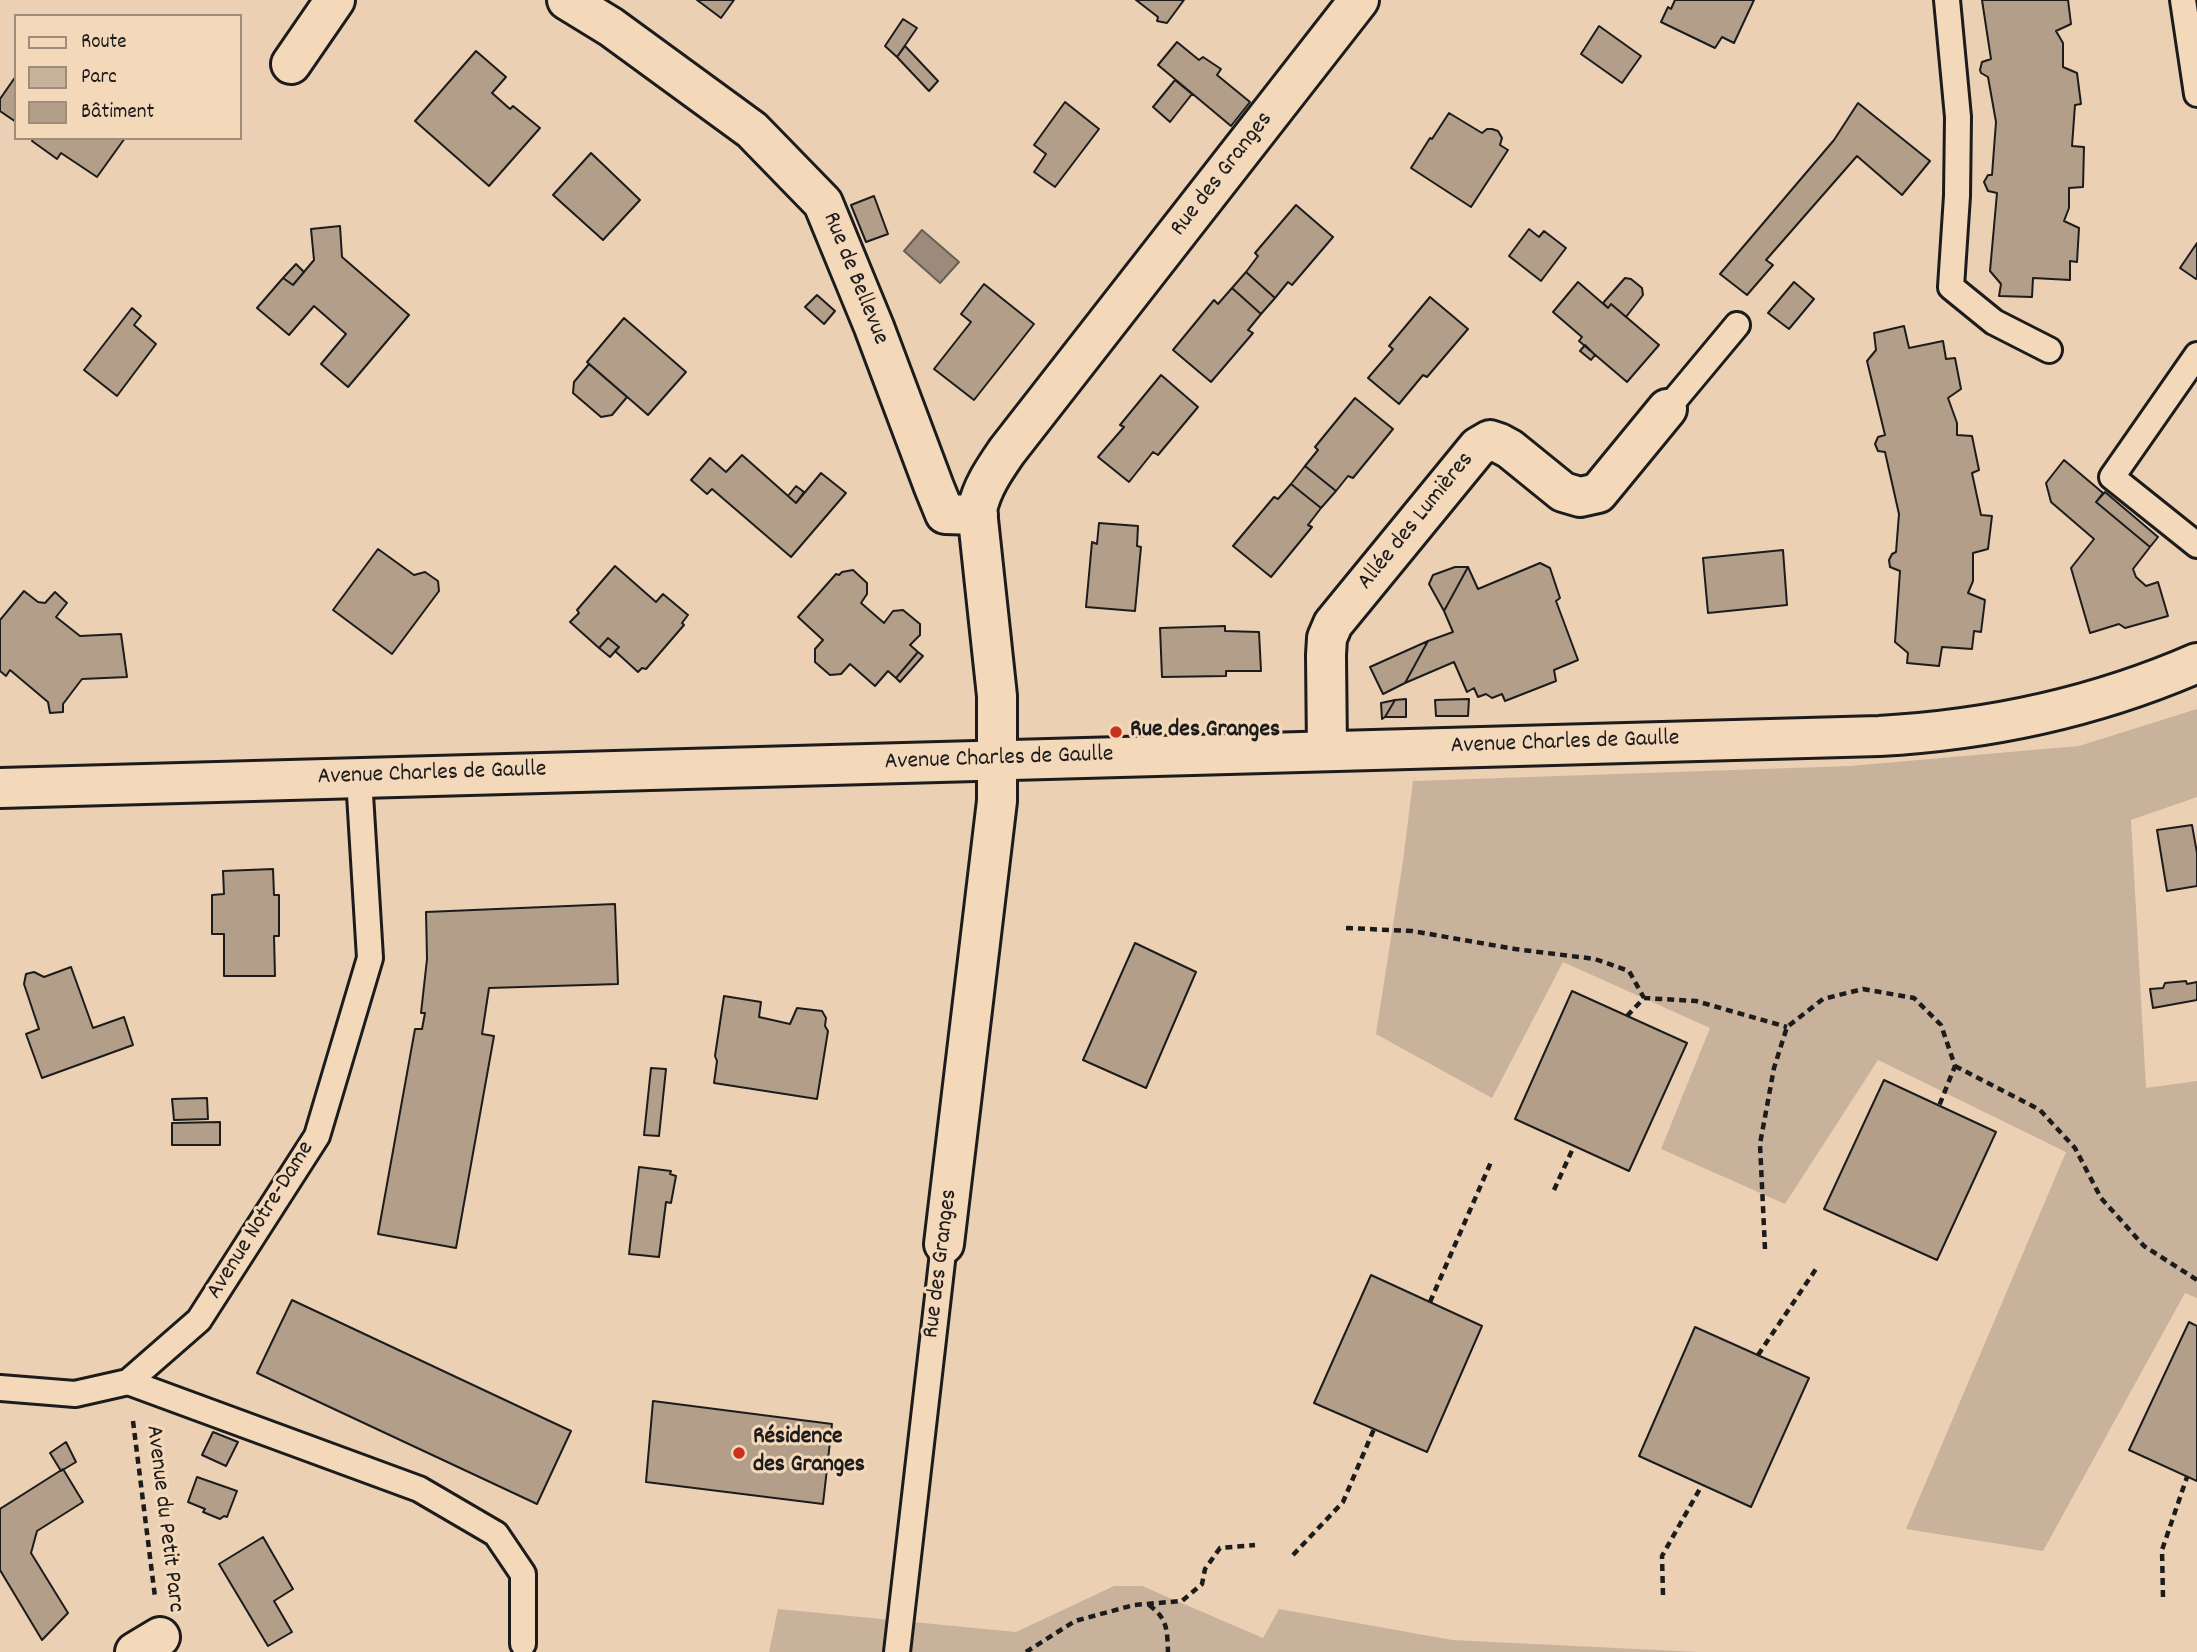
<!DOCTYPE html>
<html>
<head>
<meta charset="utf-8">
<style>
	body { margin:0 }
	#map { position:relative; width:2197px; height:1652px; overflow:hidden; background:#ebd0b4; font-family:Dekko,sans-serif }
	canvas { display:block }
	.legend { position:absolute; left:14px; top:14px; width:228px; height:126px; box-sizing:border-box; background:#f4d8ba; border:2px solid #9e8d7b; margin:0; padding:9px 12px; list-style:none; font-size:21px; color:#1c1c1c }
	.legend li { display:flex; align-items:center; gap:14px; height:35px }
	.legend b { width:35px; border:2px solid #9e8d7b }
</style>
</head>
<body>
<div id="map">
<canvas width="2197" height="1652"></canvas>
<ul class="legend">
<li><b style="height:9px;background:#f4d8ba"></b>Route</li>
<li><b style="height:19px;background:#c9b29b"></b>Parc</li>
<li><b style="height:19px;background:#b29e89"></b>Bâtiment</li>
</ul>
</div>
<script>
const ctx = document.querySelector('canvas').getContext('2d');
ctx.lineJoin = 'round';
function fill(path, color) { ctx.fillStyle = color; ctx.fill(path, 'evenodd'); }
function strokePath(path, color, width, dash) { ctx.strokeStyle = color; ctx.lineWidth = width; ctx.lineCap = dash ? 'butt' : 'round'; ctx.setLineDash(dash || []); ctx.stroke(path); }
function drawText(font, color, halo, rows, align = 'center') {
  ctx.font = font + ' Dekko,sans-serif'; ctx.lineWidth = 6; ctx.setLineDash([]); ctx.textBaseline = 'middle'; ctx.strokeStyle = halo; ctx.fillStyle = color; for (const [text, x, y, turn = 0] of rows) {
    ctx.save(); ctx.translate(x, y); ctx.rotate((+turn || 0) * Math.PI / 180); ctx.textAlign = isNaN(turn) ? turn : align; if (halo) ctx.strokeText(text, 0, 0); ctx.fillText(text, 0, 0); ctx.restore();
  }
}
fill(new Path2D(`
	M2197,709v88l-66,23 15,268 51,-7v217l-12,-5 -142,258 -137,-22 160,-377 -188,-92 -93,144 -124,-55 49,-121 -147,-66 -71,136 -116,-64 27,-173 10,-80 437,-15 205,-18 24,-2z
	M1114,1586h28l121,52 16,-29 173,31 246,12h-929l9,-43 238,23z`), '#c9b29b');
const water = new Path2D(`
	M922,230l37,32 -19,21 -36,-32z`);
fill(water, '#9c8b7a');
strokePath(water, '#695f54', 2);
const building = new Path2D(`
	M697,0h37l-13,18z
	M1136,0h48l-17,23 -10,-2 1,-4z
	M1675,0h79l-20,43 -12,-6 -7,11 -54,-26 7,-15 3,2z
	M1982,0h86l3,24 -15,7 7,12v24l14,6 4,31 -6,1 -3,41 12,1 -1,40 -14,1v20l-5,13 15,7 -2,34 -7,-1v19l-37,-2 -1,19 -33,-1 2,-12 -11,-13 7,-78 -9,-2 -4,-9 4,-7h4l4,-53 -8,-45 -7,-4 -1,-3 2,-8 9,-3z
	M903,19l14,9 -20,29 -12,-11z
	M1599,26l42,30 -19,27 -41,-29z
	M1177,42l22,18 4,-3 18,12 -4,6 33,27 -19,24 -73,-61z
	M905,46l33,35 -9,10 -32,-34z
	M476,51l30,26 -14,16 18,16 3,-3 27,22 -51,58 -74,-65z
	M16,76v46l-16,-11v-12z
	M1175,80l17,14 -22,28 -17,-15z
	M1065,102l34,27 -44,58 -21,-15 12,-18 -12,-9z
	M1858,103l72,58 -28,34 -45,-39 -91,104 7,5 -26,30 -27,-21 114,-134z
	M1449,113l33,20 5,-4h5l6,2 4,7 -2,7 8,5 -37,57 -60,-39 19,-30 2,1z
	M34,138h91l-28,39 -36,-24 -4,6 -25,-18z
	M591,153l49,47 -37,40 -50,-45z
	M874,196l14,38 -22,8 -15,-37z
	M1296,205l37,32 -41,48 -4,-3 -13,16 -29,-26 12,-16 -3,-3z
	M340,226l2,31 67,58 -61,72 -27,-23 25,-30 -32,-28 -25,29 -32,-27 26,-30 10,7 21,-25 -3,-31z
	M1529,229l10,8 5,-6 22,17 -25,33 -32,-25z
	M2197,243v35l-1,1 -16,-11z
	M296,264l8,8 -11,13 -10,-7z
	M1246,272l29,26 -14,16 -29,-26z
	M1625,278l6,1 11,9 1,7 -17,22 -15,-13 -3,4 -5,-5z
	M1578,282l30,26 3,-4 48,41 -32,37 -48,-41 3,-4 -29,-25z
	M1794,282l20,17 -25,30 -21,-16z
	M984,284l50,40 -60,76 -40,-31 37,-47 -10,-8z
	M1232,288l29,26 -13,16 5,3 -42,49 -38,-32 41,-50 4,4z
	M817,295l18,16 -11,13 -19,-17z
	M1430,297l38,32 -41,48 -4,-2 -24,29 -31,-26 25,-29 -4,-3z
	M132,308l9,8 -7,9 22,19 -39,52 -33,-26z
	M624,318l62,54 -38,43 -61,-53z
	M1904,326l5,22 34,-7 3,18 9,-1 6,31 -13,9 9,25v12l15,1 7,34 -7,3 9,42 11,1 -4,33 -15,4v28l-5,12 17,7 -4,32 -7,-1 -2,18 -30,-2 -3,19 -32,-3 1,-10 -13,-11 5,-71 -10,-4 -1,-7 3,-6 4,-2 3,-38 -14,-62 -7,-1 -3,-7 3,-7 7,-2 -18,-74 9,-11 -2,-17z
	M1585,345l10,10 -4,5 -11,-9z
	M589,364l38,33 -15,18 -11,2 -28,-24 1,-11z
	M1161,375l37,32 -40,48 -5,-3 -24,30 -31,-25 26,-30 -4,-2z
	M1355,398l38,31 -40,49 -5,-2 -12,15 -31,-25 13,-16 -3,-3z
	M742,455l54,48 25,-30 25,20 -55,64 -79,-68 -5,5 -16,-14 19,-22 16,14z
	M2064,460l39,33 -7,9 54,45 -17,22 3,8 10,9 12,-4 10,34 -43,12 -6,-4 -29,9 -19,-65 23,-29 -43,-37 -5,-19z
	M1305,466l31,25 -15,17 -30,-24z
	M1291,484l30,24 -13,17 4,2 -41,50 -38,-31 41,-49 4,2z
	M796,486l8,6 -8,11 -8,-7z
	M2105,492l53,45 -8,10 -54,-45z
	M1099,523l39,3 -1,20 4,1 -6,64 -49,-4 6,-65 5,2z
	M378,549l36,26 11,-3 13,9 1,10 -47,63 -59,-44z
	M1783,550l4,55 -79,8 -5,-55z
	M1540,563l10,5 10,30 -4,3 22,59 -24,10 2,11 -51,20 -3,-7 -10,4 -6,-4 -8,3 -4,-9 -7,4 -13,-30 -49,21 23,-42 25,-9 -9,-21 24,-44 10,22z
	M615,566l41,36 7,-8 25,21 -6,8 2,2 -38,44 -4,-1 -4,4 -23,-21 4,-4 -11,-9 -9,10 -29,-26 9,-9 -2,-3z
	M1455,567h13l-24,44 -15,-27 4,-9z
	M853,570l14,13v11l-6,9 23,20 9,-12 10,-1 17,14v11l-10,10 8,7 -22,26 -8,-7 -13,15 -25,-22 -9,10 -11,1 -15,-13v-13l8,-9 -25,-23 38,-43 3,1 3,-3z
	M24,591l14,11 7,1 10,-11 12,11 -11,14 24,19 41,-2 6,43 -45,2 -19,25v8l-13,1 -2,-11 -38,-32 -4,6 -6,-5v-51z
	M1225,626v5l34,1 2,39h-35v5l-64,1 -2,-49z
	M608,638l11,9 -9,10 -11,-9z
	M1428,641l-23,42 -22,11 -13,-27z
	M918,652l5,4 -23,26 -4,-4z
	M1406,699v18h-21l10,-17z
	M1469,699l-1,17h-32l-1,-16z
	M1395,700l-10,17 -3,2 -1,-16z
	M2192,825l5,28v33l-30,5 -10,-61z
	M273,869l1,26h5v41h-5l1,40h-51v-42h-12v-39l12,-1 -1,-23z
	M615,904l3,80 -129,4 -7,46 12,2 -38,212 -78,-14 37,-205h7l3,-16h-4l6,-54 -1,-47z
	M1135,943l61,29 -50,116 -63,-28z
	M71,967l22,61 31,-11 9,28 -91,33 -16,-44 13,-5 -15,-45 2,-10 8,-2 10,5z
	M2186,981l1,3 10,-2v18l-44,8 -3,-19 13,-1 2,-5z
	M1572,991l115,52 -58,128 -114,-52z
	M724,996l37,6 -2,15 31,7 7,-16 25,3 4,7 -1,8 3,5 -11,68 -103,-16 3,-22 -2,-5z
	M651,1068l15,1 -7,67 -15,-1z
	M1884,1080l112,52 -59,128 -113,-51z
	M207,1098l1,21 -34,1 -2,-21z
	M220,1122v23h-48v-22z
	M639,1167l32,4 -1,3 6,2 -5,27 -5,-1 -7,55 -30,-3z
	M1371,1275l111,51 -55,126 -113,-49z
	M292,1300l279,131 -34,73 -280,-131z
	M2189,1322l8,4v155l-68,-31z
	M1695,1327l114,51 -58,129 -112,-51z
	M653,1401l179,23 -9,80 -177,-22z
	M213,1432l25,10 -12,24 -24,-11z
	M66,1442l10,20 -15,9 -11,-18z
	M63,1469l20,33 -46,29 -6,22 37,60 -26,27 -42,-70v-61z
	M197,1477l40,14 -10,26 -3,-1 -4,3 -17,-7 2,-3 -17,-7z
	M263,1537l30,52 -19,12 18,31 -24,14 -49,-82z`);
fill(building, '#b29e89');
strokePath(building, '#1c1c1c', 2);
const service = new Path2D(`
	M1947,0l11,117 -1,79 -6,91 43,35 55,28
	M2183,0l14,94
	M2197,355l-85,122 85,68
	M1667,409l70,-84
	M128,1382l291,107 77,45 27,40v70
	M0,1388l75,6 53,-12 71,-62 118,-184 53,-178 -11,-180
	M897,1652l47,-408`);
const minor = new Path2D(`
	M567,0l44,27 141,103 71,73 51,124 60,160 11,27 33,1
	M291,64l44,-64
	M1327,751l-1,-96 1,-17 6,-14 145,-177 12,-7 9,3 11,6 53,43 17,5 18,-4 69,-84
	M944,1244l53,-443v-105l-20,-186c5,-23 17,-40 30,-59l352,-451
	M135,1652l25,-15`);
const secondary = new Path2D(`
	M0,788l1879,-52c109,-6 217,-29 318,-73`);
strokePath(service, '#1c1c1c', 30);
strokePath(minor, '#1c1c1c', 44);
strokePath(secondary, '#1c1c1c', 44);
strokePath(new Path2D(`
	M1346,928l66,3 103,18 80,10 34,12 15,27
	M1627,1016l17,-18 52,3 91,26
	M1955,1066l85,44 35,38 26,50 43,48 53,34
	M1554,1190l20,-44
	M1765,1249l-5,-105 14,-76 13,-41 36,-28 40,-10 51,9 27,27 14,41 -16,40
	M1430,1302l61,-140
	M1758,1355l60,-89
	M133,1421l22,176
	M1293,1555l50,-53 31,-73
	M1663,1595l-1,-39 40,-71
	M2163,1597l-1,-47 25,-73
	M1149,1605c19,14 18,25 19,47
	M1026,1652l49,-31 59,-16 48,-4 20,-17 3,-15 15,-21 35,-3`), '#1c1c1c', 4.5, [7, 5]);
strokePath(service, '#f4d8ba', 24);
strokePath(minor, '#f4d8ba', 38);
strokePath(secondary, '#f4d8ba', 38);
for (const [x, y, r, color] of [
	[1116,732,7,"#c8321e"],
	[739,1453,7,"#c8321e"]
]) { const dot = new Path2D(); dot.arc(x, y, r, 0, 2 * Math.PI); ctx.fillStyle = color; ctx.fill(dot); strokePath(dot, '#f4d8ba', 2.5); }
drawText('24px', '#1c1c1c', '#f4d8ba', [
	["Rue des Granges",1223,175,-52],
	["Rue de Bellevue",854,279,68],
	["Allée des Lumières",1417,522,-51],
	["Avenue Charles de Gaulle",1565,744,-2],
	["Avenue Charles de Gaulle",999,760,-2],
	["Avenue Charles de Gaulle",432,775,-2],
	["Avenue Notre-Dame",262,1221,-58],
	["Rue des Granges",942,1264,-83],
	["Avenue du Petit Parc",163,1519,83]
]);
drawText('bold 24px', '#1c1c1c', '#f4d8ba', [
	["Rue des Granges",1130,732],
	["Résidence",753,1439],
	["des Granges",753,1467]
], 'left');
</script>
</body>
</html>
